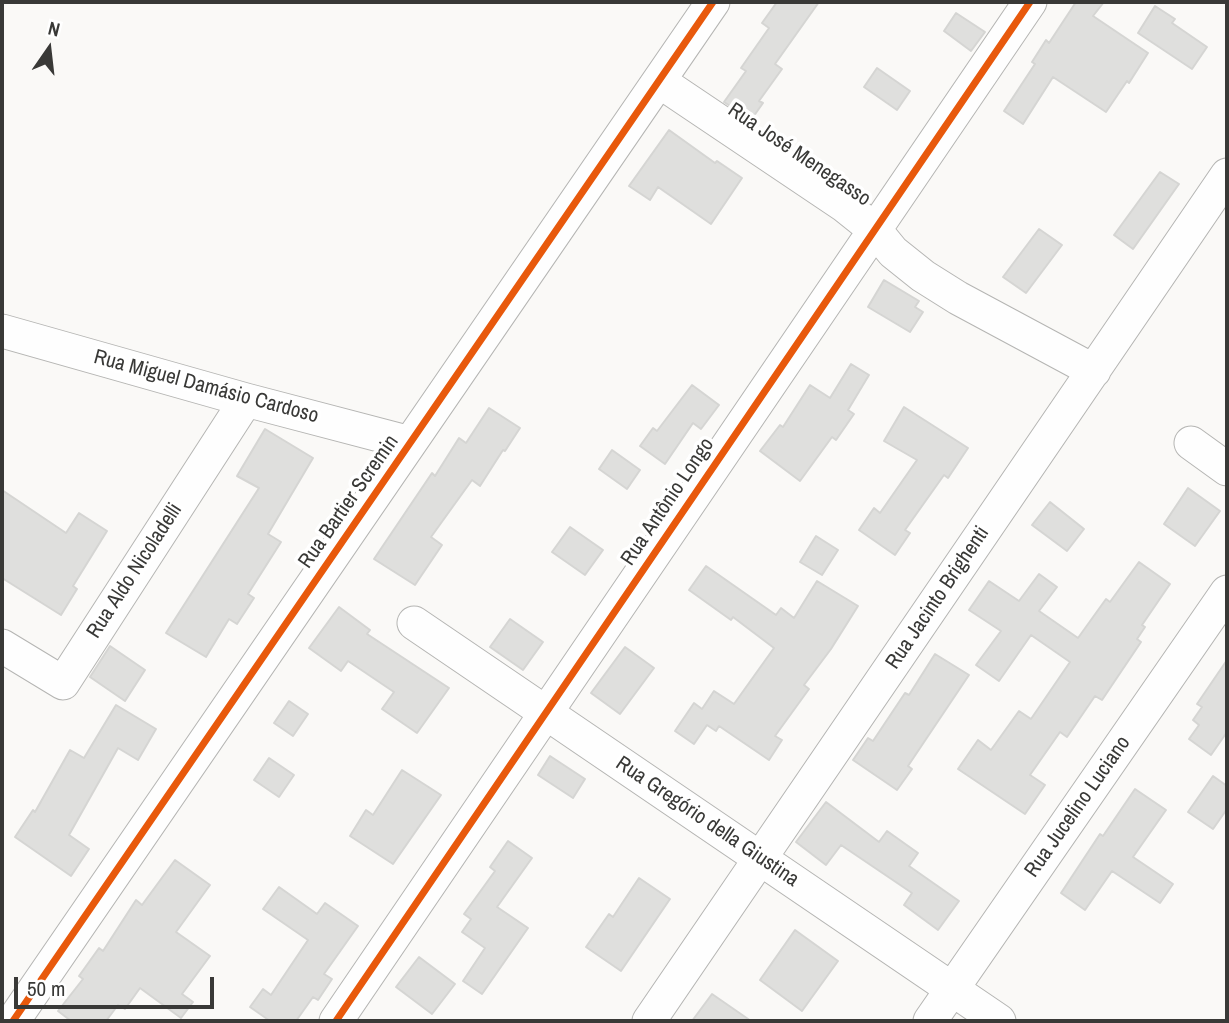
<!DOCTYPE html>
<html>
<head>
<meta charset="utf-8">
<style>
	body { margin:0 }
	#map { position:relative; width:1229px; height:1023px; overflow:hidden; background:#faf9f7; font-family:"Archivo Narrow",sans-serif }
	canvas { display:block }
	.frame { position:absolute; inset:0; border:4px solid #393937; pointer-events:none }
	.north { position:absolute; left:14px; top:14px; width:70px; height:70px; -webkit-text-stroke:5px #fff; paint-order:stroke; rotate:14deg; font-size:19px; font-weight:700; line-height:28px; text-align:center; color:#393937 }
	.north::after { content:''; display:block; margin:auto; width:24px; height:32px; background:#393937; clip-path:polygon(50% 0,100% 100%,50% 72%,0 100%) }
	.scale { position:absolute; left:14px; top:977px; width:200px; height:32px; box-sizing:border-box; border:4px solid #393937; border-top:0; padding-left:9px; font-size:21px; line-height:24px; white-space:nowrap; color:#393937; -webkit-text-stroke:5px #fff; paint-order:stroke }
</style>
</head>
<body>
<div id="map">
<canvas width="1229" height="1023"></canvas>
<div class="frame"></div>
<div class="north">N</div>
<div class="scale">50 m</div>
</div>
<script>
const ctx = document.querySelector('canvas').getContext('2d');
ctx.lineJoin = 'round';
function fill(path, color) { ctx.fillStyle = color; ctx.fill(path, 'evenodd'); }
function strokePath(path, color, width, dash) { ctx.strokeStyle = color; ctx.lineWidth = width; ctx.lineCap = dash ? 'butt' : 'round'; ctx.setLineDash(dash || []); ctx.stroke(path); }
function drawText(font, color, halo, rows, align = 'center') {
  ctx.font = font + ' "Archivo Narrow",sans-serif'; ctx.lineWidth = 7; ctx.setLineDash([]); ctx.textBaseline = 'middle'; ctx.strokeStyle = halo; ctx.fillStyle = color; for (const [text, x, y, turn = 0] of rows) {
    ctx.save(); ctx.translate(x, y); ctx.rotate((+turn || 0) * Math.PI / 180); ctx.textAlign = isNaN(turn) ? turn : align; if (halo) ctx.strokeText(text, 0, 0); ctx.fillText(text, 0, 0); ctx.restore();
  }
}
const building = new Path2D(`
	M777,2h42l-44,62 7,5 -23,32 4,2 -12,17 -27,-18 22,-31 -5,-3 28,-40 -7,-5z
	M1076,2h28l-11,14 55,37 -19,30 -2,-2 -21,31 -53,-35 -30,47 -19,-13 31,-47 -3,-2 14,-22 3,3z
	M1155,6l20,13 -3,4 35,24 -15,22 -54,-36z
	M956,13l29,19 -14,19 -27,-20z
	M877,68l33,23 -13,19 -33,-23z
	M669,130l46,33 2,-2 25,17 -31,46 -53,-37 -8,13 -21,-14z
	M1160,172l19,12 -46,65 -19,-14z
	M1039,229l23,16 -36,48 -23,-16z
	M884,280l35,21 -4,6 8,5 -13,20 -42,-25z
	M851,364l18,11 -21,35 6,4 -18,26 -4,-3 -32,44 -40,-30 20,-26 3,2 27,-42 20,13z
	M692,385l27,20 -18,24 -8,-6 -28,41 -25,-18 13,-18 4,3z
	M904,407l64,41 -20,30 -4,-3 -39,55 5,3 -15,22 -36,-25 15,-22 6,5 37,-53 -33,-19z
	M489,408l31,20 -15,23 -2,-1 -23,36 -8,-6 -41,57 11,8 -27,40 -41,-26 58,-86 3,3 24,-38 7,5z
	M265,429l48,29 -45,76 13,8 -33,52 6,4 -17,26 -8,-5 -23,38 -40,-24 93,-145 -22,-12z
	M612,450l28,20 -13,19 -28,-20z
	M1188,488l32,23 -25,35 -31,-22z
	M2,490l64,43 13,-20 28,18 -34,55 4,3 -16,26 -59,-37z
	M1050,502l34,27 -17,22 -35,-26z
	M570,527l33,23 -18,25 -33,-23z
	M816,536l22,14 -16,25 -22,-13z
	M1139,562l31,22 -28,41 3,2 -8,12 4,3 -39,58 -7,-4 -28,41 -7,-5 -30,43 15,10 -20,29 -67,-45 20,-29 13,10 28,-39 12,8 39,-57 -39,-27 -32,46 -23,-16 25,-34 -32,-21 20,-29 30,20 20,-27 18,13 -18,24 39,27 28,-39 4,3z
	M706,566l70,49 5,-7 13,10 23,-37 41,25 -27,43 -27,36 5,4 -34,47 7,4 -13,20 -50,-34 -3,5 -9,-6 -13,19 -19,-13 19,-28 8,6 12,-18 20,13 40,-56 -41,-31 -2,3 -42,-30z
	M339,607l31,23 -3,4 82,54 -32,45 -35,-24 12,-17 -46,-31 -7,10 -32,-23z
	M510,619l33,23 -20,28 -33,-23z
	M110,646l35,24 -20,31 -35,-24z
	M625,647l29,21 -34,46 -29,-21z
	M935,654l34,21 -61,91 4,3 -15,21 -44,-30 15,-22 5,3 32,-48 4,2z
	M1227,660v72l-16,23 -22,-16 10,-14 -6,-5 9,-13 -5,-3z
	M289,701l19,13 -15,22 -19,-13z
	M116,705l40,24 -18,31 -20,-12 -49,87 20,14 -18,27 -56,-39 18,-27 2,2 35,-62 14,8z
	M550,756l35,23 -12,19 -35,-23z
	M269,758l25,17 -15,22 -25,-17z
	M402,770l39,25 -48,69 -43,-28 16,-26 7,5z
	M1213,776l14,10v23l-14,20 -25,-17z
	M1135,789l31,21 -33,47 40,27 -13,19 -48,-32 -27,39 -24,-17 39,-59 3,2z
	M826,802l53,40 8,-11 31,22 -9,13 50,35 -21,29 -34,-25 8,-12 -71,-48 -15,20 -30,-23z
	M508,841l24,17 -35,49 31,21 -46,66 -19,-13 22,-33 -23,-16 9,-13 -7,-5 31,-43 -5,-4z
	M175,860l35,25 -34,47 34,24 -28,38 11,8 -12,16 -41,-30 -15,21 -7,-4 -12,16h-35l-13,-10 25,-32 -4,-3 20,-28 4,3 33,-51 6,5z
	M639,878l31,21 -49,72 -35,-24 23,-33 4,3z
	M279,887l38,27 8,-11 33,23 -34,48 8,5 -14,21 -5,-3 -17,24h-26l-20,-14 13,-18 8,6 37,-55 -45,-31z
	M795,930l43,31 -36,50 -42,-31z
	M419,957l36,27 -23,30 -36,-27z
	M712,994l39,27h-59z`);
fill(building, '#dfdfdd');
strokePath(building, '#d5d5d3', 2);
const minor = new Path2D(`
	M659,81l186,125 30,24 18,22 30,24 35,22 136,73
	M2,331l244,69 164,43
	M1191,443l36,26
	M414,623l585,398
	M2,646l61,37 183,-283
	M13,1021l700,-1019
	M336,1021l694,-1019
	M649,1021l578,-846
	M930,1021l297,-429`);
strokePath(minor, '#b5b5b3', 35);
strokePath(minor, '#fefefe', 33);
strokePath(new Path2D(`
	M13,1021l700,-1019
	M336,1021l694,-1019`), '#e8590c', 7);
drawText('21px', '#393937', '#fff', [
	["Rua José Menegasso",799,155,34],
	["Rua Miguel Damásio Cardoso",206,387,15],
	["Rua Bartier Scremin",349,502,-55],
	["Rua Antônio Longo",668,502,-56],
	["Rua Aldo Nicoladelli",135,571,-57],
	["Rua Jacinto Brighenti",938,598,-56],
	["Rua Jucelino Luciano",1078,807,-55],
	["Rua Gregório della Giustina",707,822,34]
]);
</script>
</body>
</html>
